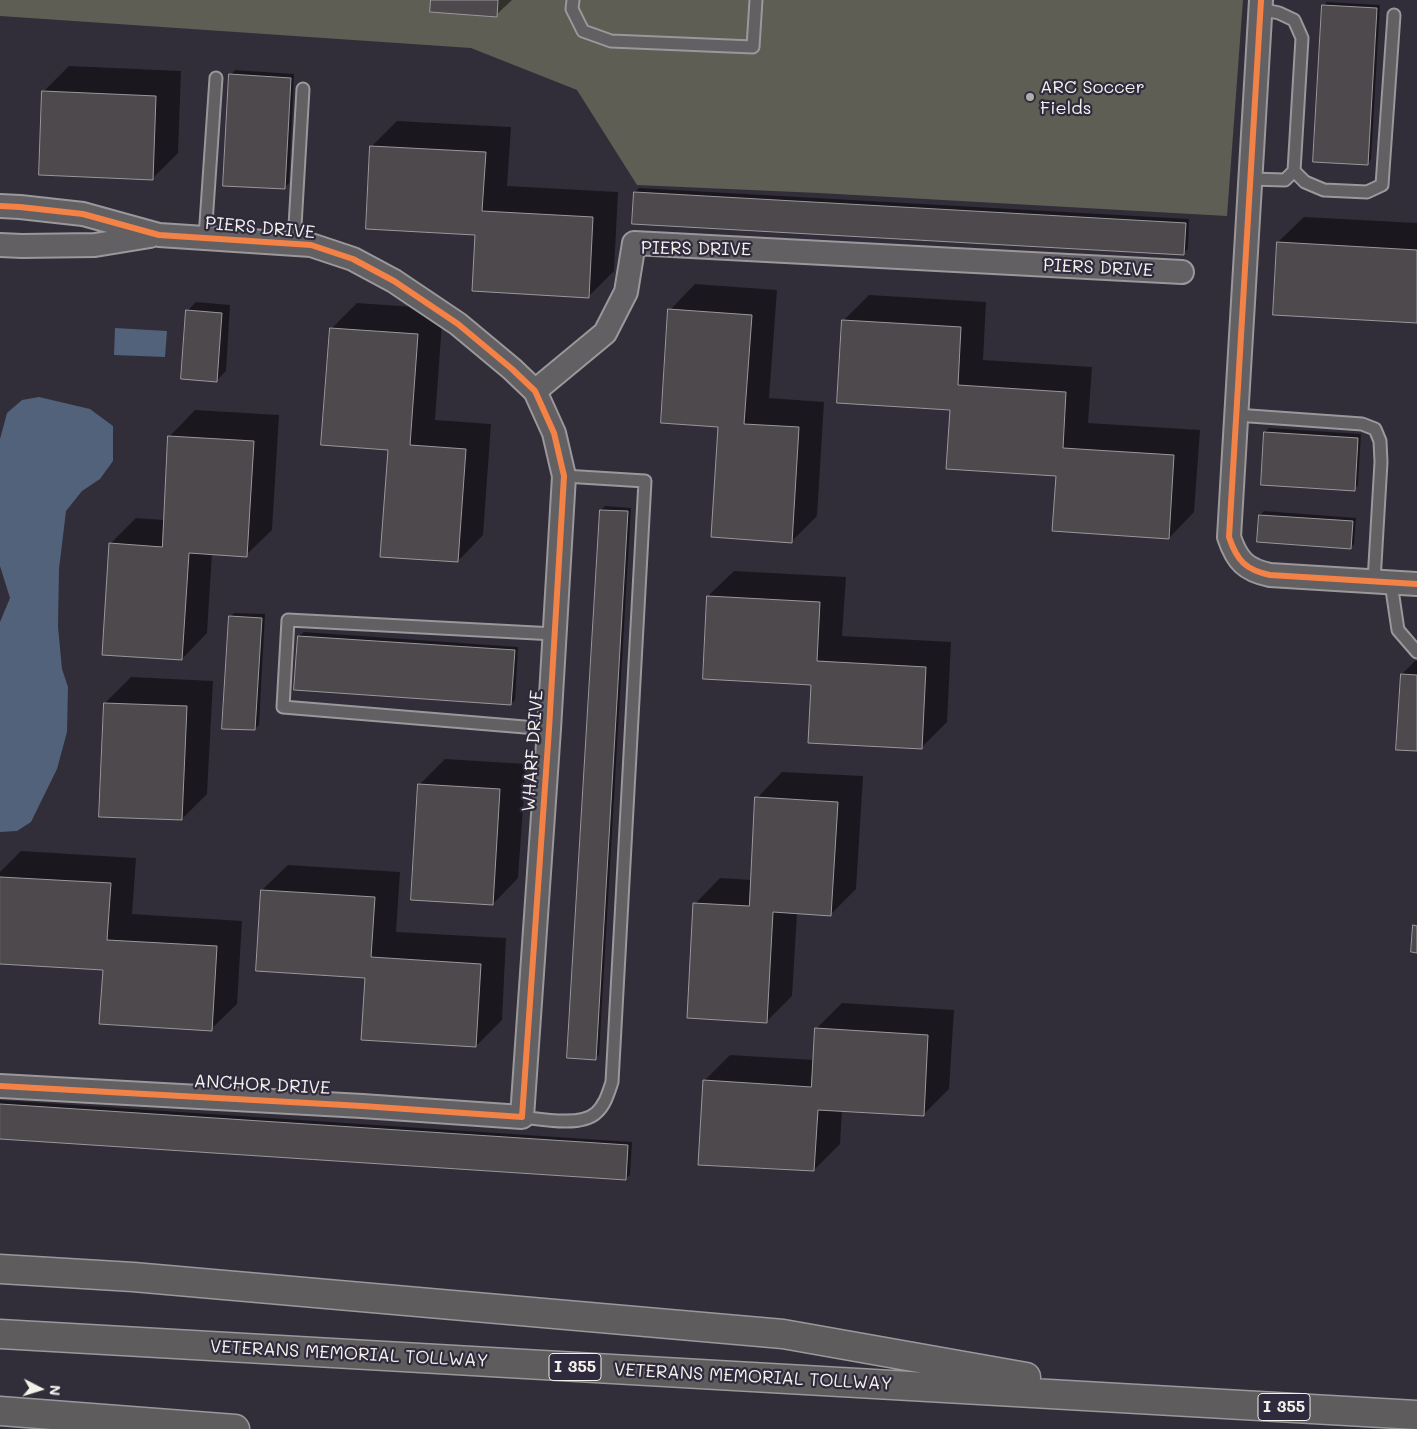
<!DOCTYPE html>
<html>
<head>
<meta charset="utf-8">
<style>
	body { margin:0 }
	#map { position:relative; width:1417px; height:1429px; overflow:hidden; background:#312e39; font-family:Mali,sans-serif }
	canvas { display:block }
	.north { position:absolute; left:15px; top:1364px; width:50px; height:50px; -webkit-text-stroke:4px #2f2a3d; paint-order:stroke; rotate:95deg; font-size:14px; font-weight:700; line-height:20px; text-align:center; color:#f4f1e8 }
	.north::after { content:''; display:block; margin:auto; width:18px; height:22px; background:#f4f1e8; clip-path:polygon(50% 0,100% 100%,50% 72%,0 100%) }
</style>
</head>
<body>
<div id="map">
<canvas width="1417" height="1429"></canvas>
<div class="north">N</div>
</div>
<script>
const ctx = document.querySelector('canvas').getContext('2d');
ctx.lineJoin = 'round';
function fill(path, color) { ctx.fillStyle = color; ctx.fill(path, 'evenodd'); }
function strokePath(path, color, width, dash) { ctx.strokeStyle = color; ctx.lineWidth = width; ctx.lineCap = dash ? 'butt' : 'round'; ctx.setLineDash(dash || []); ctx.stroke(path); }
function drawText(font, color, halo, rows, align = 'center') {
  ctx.font = font + ' Mali,sans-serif'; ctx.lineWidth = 4.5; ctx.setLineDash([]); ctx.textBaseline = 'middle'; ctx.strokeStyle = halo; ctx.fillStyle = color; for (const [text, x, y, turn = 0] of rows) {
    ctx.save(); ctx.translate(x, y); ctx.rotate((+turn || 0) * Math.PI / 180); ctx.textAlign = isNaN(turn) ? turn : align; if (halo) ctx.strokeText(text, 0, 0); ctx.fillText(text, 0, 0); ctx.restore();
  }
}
fill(new Path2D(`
	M0,0h1243l-16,216 -408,-23 -182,-8 -60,-95 -106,-42 -471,-32z`), '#5e5e54');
fill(new Path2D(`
	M115,328l52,3 -2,26 -51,-2z
	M39,397l51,12 23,17v35l-13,18 -18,12 -16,20 -7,58 -1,58 4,42 6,18 -1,45 -10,37 -26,53 -14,9 -17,1v-210l10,-24 -10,-32v-127l7,-26 15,-13z`), '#51627a');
fill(new Path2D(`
	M432,0h80l-16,15z
	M1327,2l53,3 -9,155 -4,4 -44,-158z
	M69,66l112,5 -3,82 -25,25 -110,-86z
	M235,70l59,4 -5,109 -5,5 -53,-113z
	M397,121l114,6 -4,59 111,6 -4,79 -26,26 -111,-63 -105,-88z
	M639,188l550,31 -1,30 -5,4 -548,-61z
	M1304,217l113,6v99l-139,-80z
	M695,284l82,6 -8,108 55,4 -7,114 -26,26 -72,-116 -49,-116z
	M869,295l117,7 -3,58 109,7 -4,56 112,7 -6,82 -25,26 -112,-63 -106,-66 -108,-88z
	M196,302l34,3 -4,66 -9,9 -30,-69z
	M357,303l86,6 -8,111 56,4 -8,111 -25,26 -69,-112 -58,-120z
	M195,410l84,5 -7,115 -26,25 -34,-2 -5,80 -25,26 -72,-115 26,-26 28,2 6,-84z
	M1269,428l92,6 -3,51 -4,4 -89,-57z
	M605,506l26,2 -32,547 -4,4 6,-549z
	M1264,511l92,7 -2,26 -4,4 -90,-33z
	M734,571l112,6 -4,59 109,6 -4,80 -26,26 -109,-64 -104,-88z
	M234,613l31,1 -6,111 -4,4 -25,-112z
	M304,632l214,15 -3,53 -4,4 -212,-68z
	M1415,661h2v89l-15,-76z
	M131,677l82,4 -6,113 -25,25 -77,-116z
	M445,759l81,5 -8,114 -25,26 -74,-119z
	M782,772l81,4 -7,113 -25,25 -34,-1 -5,83 -25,25 -72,-117 25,-26 32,2 5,-82z
	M21,851l115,7 -4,56 110,7 -5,83 -26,25 -107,-60 -104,-7v-90z
	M288,865l112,7 -4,60 110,6 -4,82 -26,26 -110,-69 -104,-87z
	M842,1003l112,7 -5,79 -26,26 -81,-5 -2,34 -26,26 -110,-89 26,-26 84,5 2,-31z
	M0,1100l632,42 -2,33 -5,4 -625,-42z`), '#0007');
const building = new Path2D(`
	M431,0h67l-1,17 -67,-5z
	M1322,5l55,3 -9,157 -55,-3z
	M229,74l62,4 -6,111 -62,-3z
	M42,91l114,5 -3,84 -114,-5z
	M370,146l116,6 -4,59 111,6 -4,81 -117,-7 3,-56 -109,-6z
	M634,192l552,31 -2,32 -552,-31z
	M1277,242l140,8v73l-144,-8z
	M668,309l84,6 -8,109 55,3 -7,116 -81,-6 7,-110 -57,-4z
	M186,310l36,3 -5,69 -36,-3z
	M842,320l119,7 -3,58 108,7 -3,56 111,7 -5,84 -117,-8 4,-55 -110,-7 4,-59 -113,-7z
	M330,328l88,6 -8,111 56,4 -8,113 -78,-5 8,-107 -67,-5z
	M1264,432l94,6 -3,53 -94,-6z
	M168,436l86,5 -7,116 -58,-4 -7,107 -80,-5 7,-112 53,4z
	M600,510l28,1 -32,549 -29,-2z
	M1259,515l94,6 -2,28 -94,-7z
	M707,596l113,6 -3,59 109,6 -4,82 -114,-6 3,-58 -108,-6z
	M229,616l33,2 -7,112 -33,-1z
	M298,636l217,14 -4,55 -217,-15z
	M1401,674l16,1v76l-21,-1z
	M104,703l83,3 -5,114 -83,-3z
	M418,784l82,5 -7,116 -82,-5z
	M755,797l83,5 -7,114 -58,-4 -6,111 -80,-5 6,-115 56,3z
	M0,877l111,6 -4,57 110,6 -5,85 -113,-7 4,-54 -103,-6z
	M261,890l114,7 -4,60 110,7 -5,83 -115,-7 4,-62 -109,-7z
	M1413,925l4,1v27l-6,-1z
	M815,1028l113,7 -4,81 -106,-6 -4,61 -116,-6 5,-85 108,7z
	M0,1104l628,41 -2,35 -626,-41z`);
fill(building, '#4d494d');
strokePath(building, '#9a989b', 1);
const service = new Path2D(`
	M573,0l-1,9 11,22 28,10 142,6 3,-47
	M1294,171l11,11 19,8 43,2 15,-7 12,-170
	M1250,179l35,1 9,-9 8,-133 -8,-18 -15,-7 -19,-4
	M205,238l11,-160
	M294,243l9,-154
	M1236,415l126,9 13,5 5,12 1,21 -7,119
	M1391,583l7,47 19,22
	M549,729l-266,-22 5,-87 267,14
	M522,1117c18,2 59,10 74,-4 9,-8 12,-19 16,-31l33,-601 -81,-5`);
const minor = new Path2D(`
	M1261,0l-32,537c8,24 17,33 41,38l147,9
	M0,206l20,1 63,7 76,21 152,10 42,14 41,22 64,43 54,45 23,22 19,42 10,43 -15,253 -27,388 -160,-11 -362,-20
	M0,245l22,1 73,-1 55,-9
	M535,391l70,-58 21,-41 8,-49 548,29`);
const motorway = new Path2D(`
	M0,1269l133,8 650,57 243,43
	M0,1334l1417,81
	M0,1411l235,18`);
strokePath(service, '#9a989b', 15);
strokePath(minor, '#9a989b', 26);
strokePath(motorway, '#9a989b', 31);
strokePath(service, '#626063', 11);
strokePath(minor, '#626063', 22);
strokePath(motorway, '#5f5c5e', 28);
strokePath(new Path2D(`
	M1261,0l-32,537c8,24 17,33 41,38l147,9
	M0,206l20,1 63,7 76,21 152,10 42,14 41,22 64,43 54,45 23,22 19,42 10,43 -15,253 -27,388 -160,-11 -362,-20`), '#f48246', 6);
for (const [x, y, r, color] of [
	[1030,97,5,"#b0adab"]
]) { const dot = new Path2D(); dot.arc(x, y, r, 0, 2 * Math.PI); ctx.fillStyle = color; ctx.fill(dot); strokePath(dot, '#2f2a3d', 2); }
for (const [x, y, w] of [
	[575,1367,52],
	[1284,1407,52]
]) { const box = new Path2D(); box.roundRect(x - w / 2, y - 13.5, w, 27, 4); ctx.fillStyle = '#2f2a3d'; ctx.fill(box); strokePath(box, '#f4f1e8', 1); }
drawText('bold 16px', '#f4f1e8', null, [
	["I 355",575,1367],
	["I 355",1284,1407]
]);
drawText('18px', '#f4f1e8', '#2f2a3d', [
	["ARC Soccer",1040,87],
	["Fields",1040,108]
], 'left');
drawText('18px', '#f4f1e8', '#2f2a3d', [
	["PIERS DRIVE",260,228,5],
	["PIERS DRIVE",696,249,1],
	["PIERS DRIVE",1098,268,3],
	["WHARF DRIVE",533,751,-86],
	["ANCHOR DRIVE",262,1085,3],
	["VETERANS MEMORIAL TOLLWAY",349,1354,3],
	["VETERANS MEMORIAL TOLLWAY",753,1377,3]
]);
</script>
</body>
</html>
